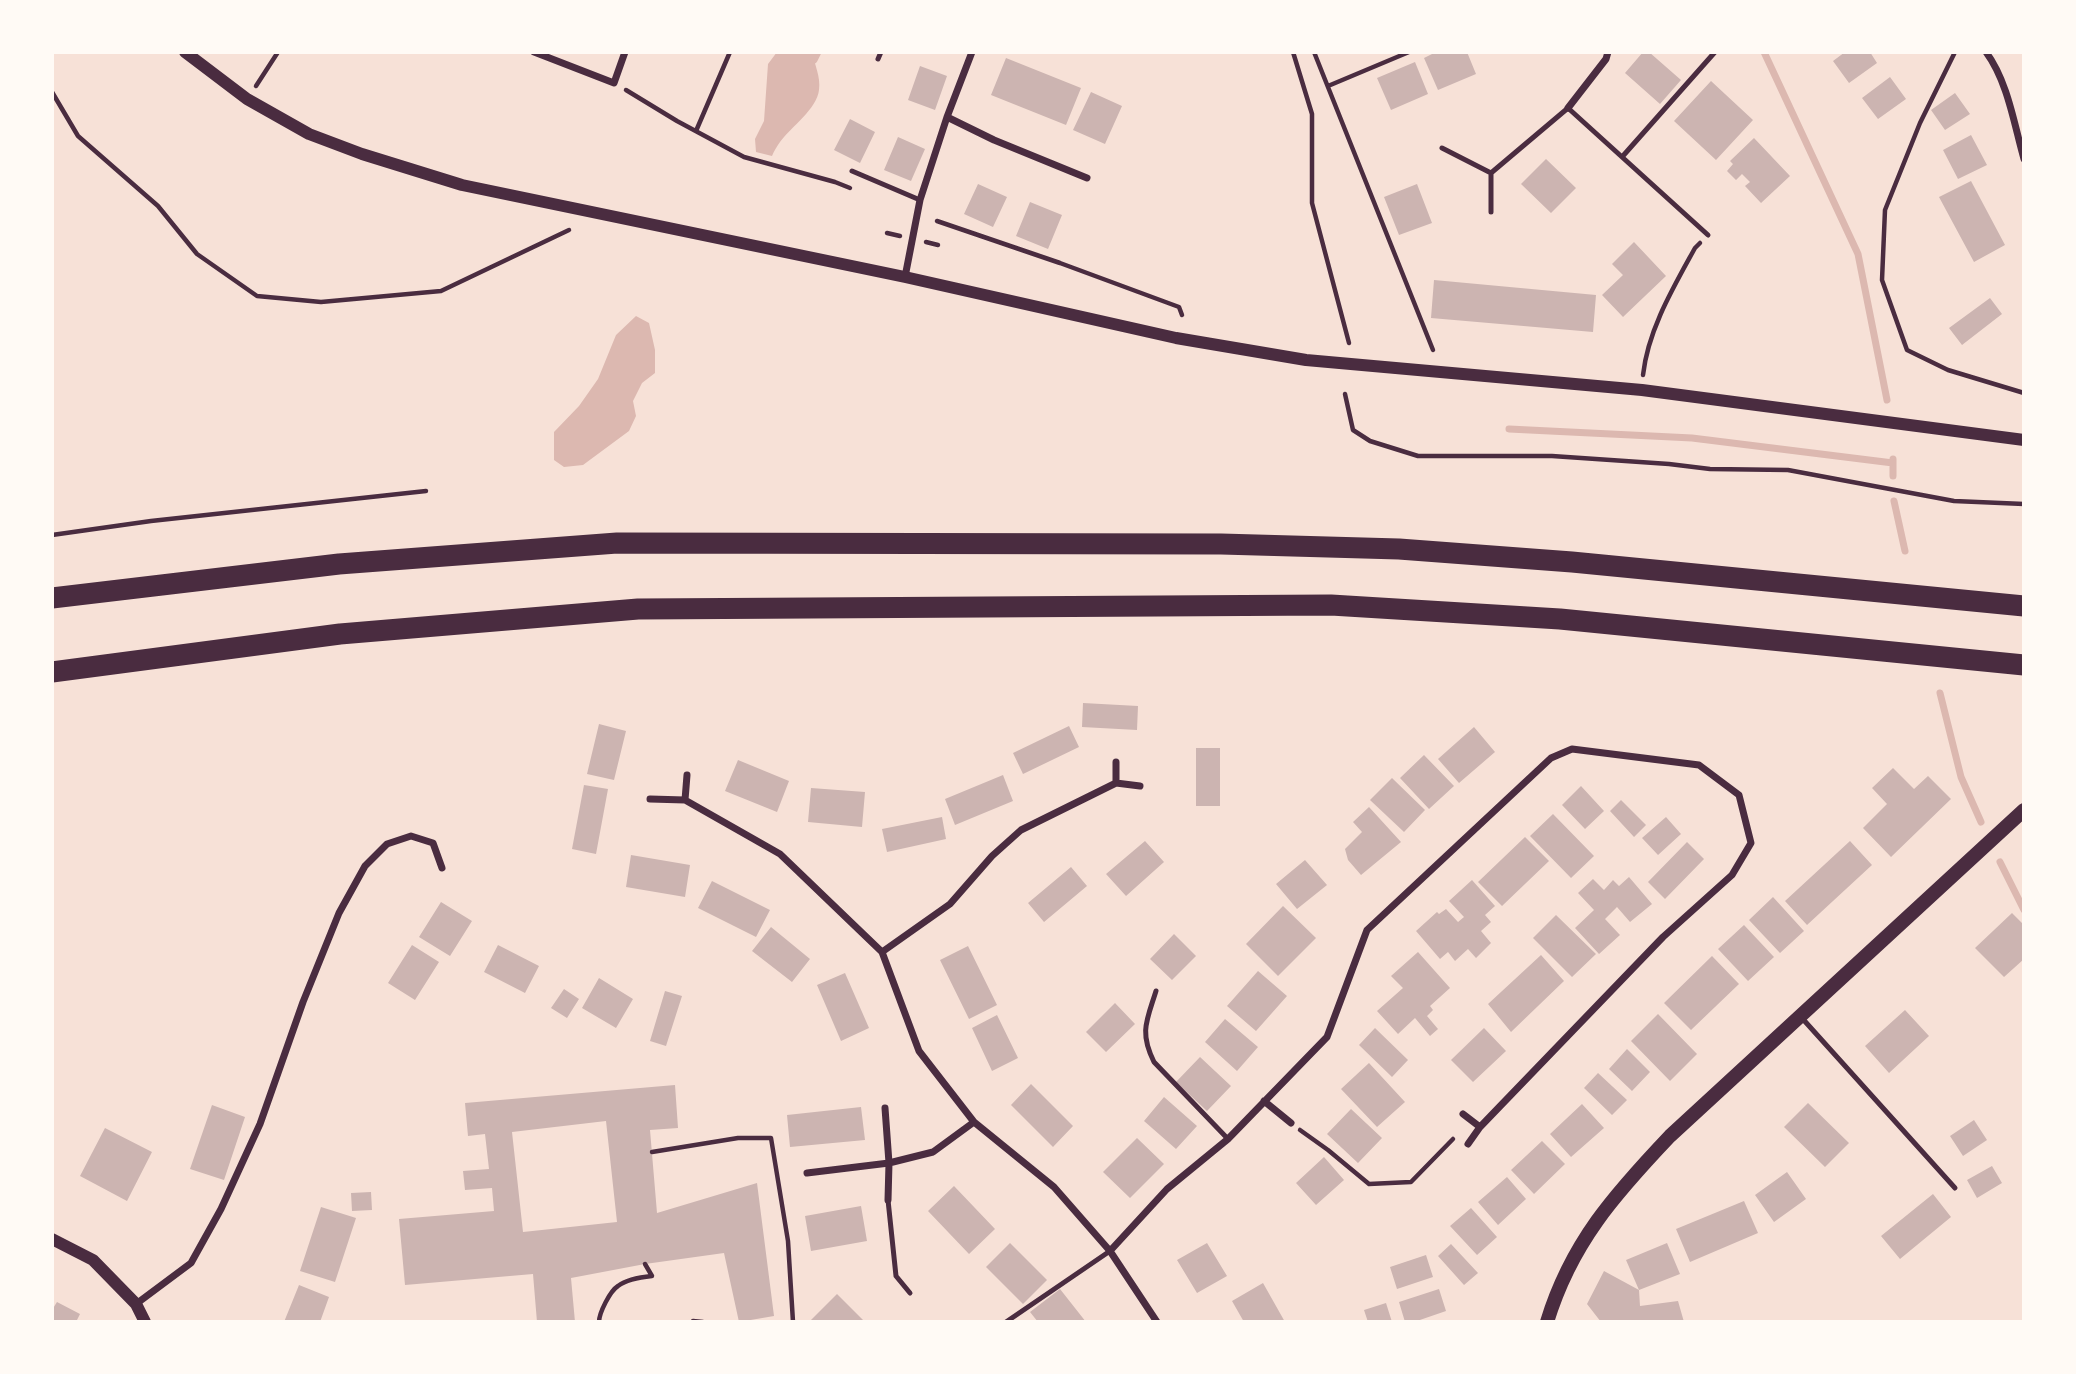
<!DOCTYPE html>
<html>
<head>
<meta charset="utf-8">
<style>
	body { margin:0 }
	#map { position:relative; width:2076px; height:1374px; overflow:hidden; background:#f7e1d7; font-family:"DM Sans",sans-serif }
	canvas { display:block }
	.frame { position:absolute; inset:0; border:54px solid #fffaf5; pointer-events:none }
</style>
</head>
<body>
<div id="map">
<canvas width="2076" height="1374"></canvas>
<div class="frame"></div>
</div>
<script>
const ctx = document.querySelector('canvas').getContext('2d');
ctx.lineJoin = 'round';
function fill(path, color) { ctx.fillStyle = color; ctx.fill(path, 'evenodd'); }
function strokePath(path, color, width, dash) { ctx.strokeStyle = color; ctx.lineWidth = width; ctx.lineCap = dash ? 'butt' : 'round'; ctx.setLineDash(dash || []); ctx.stroke(path); }
fill(new Path2D(`
	M777,52l36,1c1,12 8,23 6,37 -2,19 -28,37 -39,52 -3,4 -6,9 -8,14l-16,-4 -1,-13 9,-18 4,-57z
	M636,316l13,7 6,27v23l-13,10 -9,18 3,15 -7,15 -46,34 -19,2 -10,-7v-28l25,-26 19,-27 18,-44z`), '#dcb8b0');
strokePath(new Path2D(`
	M1764,52l94,202 29,146
	M814,60l4,-8
	M1509,429l183,9 201,25
	M1893,459v17
	M1894,501l11,50
	M1940,693l21,84 20,45
	M2000,862l24,48`), '#dcb8b0', 7);
fill(new Path2D(`
	M1436,52h31l9,22 -38,16 -14,-32z
	M1643,52h6l32,28 -21,24 -35,-31z
	M1845,52h25l7,11 -28,20 -16,-22z
	M1006,58l75,30 -15,37 -75,-30z
	M1415,62l13,32 -37,16 -14,-32z
	M920,66l27,10 -12,34 -27,-10z
	M1890,77l16,22 -28,20 -16,-21z
	M1711,81l42,39 -37,40 -42,-39z
	M1091,92l31,14 -17,38 -32,-14z
	M1955,93l15,21 -25,16 -14,-20z
	M850,119l25,13 -15,31 -26,-13z
	M1971,135l16,30 -29,14 -15,-29z
	M898,137l27,12 -14,32 -27,-11z
	M1754,138l36,38 -29,27 -16,-17 5,-4 -8,-8 -6,6 -9,-9 6,-7 -3,-3z
	M1546,159l30,29 -25,25 -30,-29z
	M1971,181l34,64 -31,17 -35,-65z
	M978,184l29,13 -14,30 -29,-13z
	M1417,184l15,39 -33,12 -15,-38z
	M1030,202l32,13 -14,34 -32,-13z
	M1634,242l32,34 -43,41 -21,-22 21,-20 -11,-11z
	M1434,280l162,15 -3,37 -162,-14z
	M1990,298l12,16 -40,31 -13,-17z
	M1083,703l55,3 -1,24 -55,-3z
	M599,724l27,7 -12,49 -27,-6z
	M1069,726l10,21 -56,27 -10,-21z
	M1474,727l21,25 -36,31 -21,-24z
	M1196,748h24v58h-24z
	M1424,755l30,31 -25,23 -29,-31z
	M738,760l51,21 -12,31 -52,-21z
	M1893,768l21,21 14,-13 23,23 -60,58 -28,-29 24,-24 -15,-16z
	M1003,775l10,26 -58,24 -10,-26z
	M1392,778l33,32 -21,22 -34,-32z
	M584,785l24,4 -12,65 -24,-5z
	M1581,786l23,25 -19,18 -23,-24z
	M811,788l54,4 -3,35 -54,-5z
	M1621,800l25,25 -12,12 -24,-26z
	M1369,807l32,35 -40,33 -13,-15 -3,-11 17,-17 -9,-10z
	M1553,814l41,42 -23,22 -41,-42z
	M942,817l4,22 -59,13 -5,-23z
	M1666,817l15,17 -23,21 -16,-17z
	M1525,837l24,24 -47,45 -24,-24z
	M1145,841l19,21 -38,34 -20,-22z
	M1850,841l22,24 -65,60 -22,-24z
	M1687,842l17,17 -39,40 -17,-17z
	M631,855l59,10 -5,32 -59,-10z
	M1305,860l22,25 -30,24 -21,-25z
	M1071,867l16,19 -43,36 -16,-19z
	M1629,877l23,27 -22,18 -13,-15 -12,12 15,16 -21,19 -24,-26 19,-18 -16,-17 15,-14 11,11 9,-10 6,6z
	M1472,880l23,26 -10,9 6,7 -10,9 10,12 -15,15 -8,-9 -13,12 -7,-9 -8,7 -24,-28 21,-19 2,2 7,-5 12,13 6,-5 -15,-16z
	M712,881l58,29 -14,27 -58,-29z
	M1773,897l31,34 -24,22 -31,-33z
	M441,902l31,19 -22,35 -31,-19z
	M1283,906l33,32 -38,38 -32,-32z
	M2012,913l12,12v34l-20,18 -29,-29z
	M1556,915l40,39 -24,23 -39,-39z
	M1744,925l30,32 -26,24 -30,-32z
	M771,927l39,32 -18,23 -40,-31z
	M1174,934l22,22 -24,24 -22,-21z
	M412,945l27,17 -24,38 -27,-17z
	M498,945l41,21 -14,27 -41,-21z
	M968,946l29,59 -28,14 -29,-59z
	M1418,952l32,36 -20,18 3,4 -6,6 11,13 -8,7 -15,-18 -17,16 -21,-23 26,-23 -12,-12z
	M1541,955l23,26 -53,51 -23,-28z
	M1712,956l27,28 -48,46 -27,-27z
	M1258,971l29,25 -31,35 -29,-25z
	M845,973l24,55 -28,13 -24,-56z
	M599,978l34,21 -17,29 -34,-20z
	M564,989l15,10 -12,19 -16,-10z
	M665,991l17,5 -16,50 -16,-5z
	M1115,1003l20,21 -29,28 -20,-20z
	M1905,1010l24,26 -40,37 -24,-27z
	M1658,1014l39,40 -27,27 -39,-40z
	M997,1015l21,43 -26,13 -20,-43z
	M1225,1019l33,28 -21,24 -32,-29z
	M1375,1028l33,32 -16,17 -33,-32z
	M1484,1028l22,23 -33,31 -22,-22z
	M1627,1049l23,23 -18,19 -23,-22z
	M1200,1057l31,29 -24,25 -31,-29z
	M1369,1063l36,39 -28,25 -36,-38z
	M1598,1073l29,27 -15,15 -28,-27z
	M1031,1084l42,42 -20,21 -42,-42z
	M675,1085l3,43 -28,2 7,83 100,-30 17,133 -35,6 -15,-69 -79,11 -74,14 4,44h-38l-4,-48 -128,11 -6,-66 95,-8 -2,-23 -27,2 -2,-19 26,-2 -4,-35 -17,2 -3,-33zM606,1121l11,101 -94,10 -11,-100z
	M1164,1097l33,29 -21,23 -32,-28z
	M1808,1103l41,40 -24,24 -41,-40z
	M1582,1104l22,24 -33,29 -21,-23z
	M212,1105l33,12 -21,63 -34,-11z
	M861,1107l4,33 -75,7 -3,-32z
	M1351,1109l31,29 -24,25 -31,-29z
	M1974,1120l13,20 -24,16 -13,-20z
	M105,1128l47,24 -25,49 -47,-25z
	M1137,1138l27,26 -34,34 -27,-26z
	M1542,1141l23,23 -31,30 -23,-24z
	M1324,1157l20,23 -28,25 -20,-22z
	M1992,1166l10,17 -25,15 -10,-18z
	M1787,1172l19,27 -32,23 -19,-27z
	M1507,1177l19,22 -28,26 -20,-23z
	M954,1186l41,43 -26,25 -41,-43z
	M371,1192l1,18 -20,1 -1,-18z
	M1933,1194l18,23 -51,42 -19,-23z
	M1744,1201l14,32 -68,29 -14,-33z
	M861,1206l6,35 -56,10 -6,-35z
	M321,1207l35,11 -21,64 -35,-11z
	M1471,1208l26,29 -20,18 -27,-29z
	M1010,1243l37,37 -24,24 -37,-37z
	M1207,1243l20,33 -30,17 -20,-33z
	M1667,1243l13,31 -41,16 1,16 38,-5 6,21h-83l-14,-18 17,-33 35,19 -13,-30z
	M1451,1244l27,29 -14,12 -26,-29z
	M1426,1255l7,22 -36,12 -7,-22z
	M1263,1283l22,39h-41l-12,-21z
	M299,1285l30,12 -9,25h-36z
	M1060,1289l26,33h-48l-8,-10z
	M1439,1289l7,22 -32,11h-9l-6,-20z
	M837,1294l28,28h-52l-2,-2z
	M57,1302l23,12 -4,8h-24v-12z
	M1386,1303l6,19h-24l-4,-12z`), '#ccb4b1');
strokePath(new Path2D(`
	M1293,52l19,62v89l37,140
	M1314,52l119,298
	M1955,52l-35,71 -35,87 -3,70 25,70 41,20 76,23
	M256,86l22,-34
	M1328,86l81,-34
	M626,90l51,31 67,36 91,25 15,6
	M52,92l26,44 80,70 39,48 60,42 64,6 120,-11 128,-61
	M696,131l34,-79
	M937,221l123,42 119,44 3,8
	M887,233l13,3
	M926,242l12,3
	M1643,375c5,-45 30,-87 52,-127l5,-5
	M1345,394l8,36 17,11 48,15h134l117,8 41,5 78,1 166,31 70,3
	M52,535l99,-14 275,-30
	M1300,1130l28,20 41,34 42,-2 42,-43
	M652,1152l86,-14h33l17,103 5,81
	M693,1321l10,1
	M599,1322c0,-9 11,-31 19,-36 8,-6 24,-9 34,-10l-7,-12`), '#4a2c40', 4.5);
strokePath(new Path2D(`
	M878,59l3,-7
	M1442,148l49,25 77,-65 140,127
	M1622,157l93,-105
	M852,171l68,29
	M1491,173v39
	M1156,991c-9,29 -17,41 -2,71l74,77
	M1801,1017l154,171
	M888,1200l8,76 14,17
	M1006,1322l104,-71`), '#4a2c40', 5);
strokePath(new Path2D(`
	M534,52l80,31 11,-31
	M1986,52c22,30 28,72 38,107
	M1568,108l38,-49 2,-7
	M947,117l47,23 93,38
	M905,277l15,-77 27,-83 25,-65
	M687,775l-2,25 95,54 102,98 37,99 55,71 80,65 56,64 47,71
	M1116,783l24,3
	M650,799l35,1
	M882,952l68,-48 42,-48 29,-26 95,-47v-21
	M1264,1101l27,22
	M885,1108l4,55 44,-11 41,-30
	M1463,1114l17,13
	M807,1173l82,-10 -1,37
	M1110,1251l57,-62 61,-50 99,-102 40,-107 184,-172 21,-9 127,16 40,30 12,48 -19,32 -69,62 -183,190 -12,17
	M136,1304l55,-41 30,-54 39,-85 43,-122 36,-89 26,-47 22,-22 24,-8 22,7 9,25`), '#4a2c40', 7);
strokePath(new Path2D(`
	M185,52l62,47 62,35 53,20 100,31 443,92 271,61 130,22 336,30 382,50
	M52,1239l41,21 43,44 9,18`), '#4a2c40', 12);
strokePath(new Path2D(`
	M1547,1322c24,-79 68,-128 123,-186l354,-326`), '#4a2c40', 14);
strokePath(new Path2D(`
	M52,598l287,-34 278,-21 604,1 178,5 173,13 452,44
	M52,672l288,-38 298,-25 693,-4 229,14 464,46`), '#4a2c40', 21);
</script>
</body>
</html>
